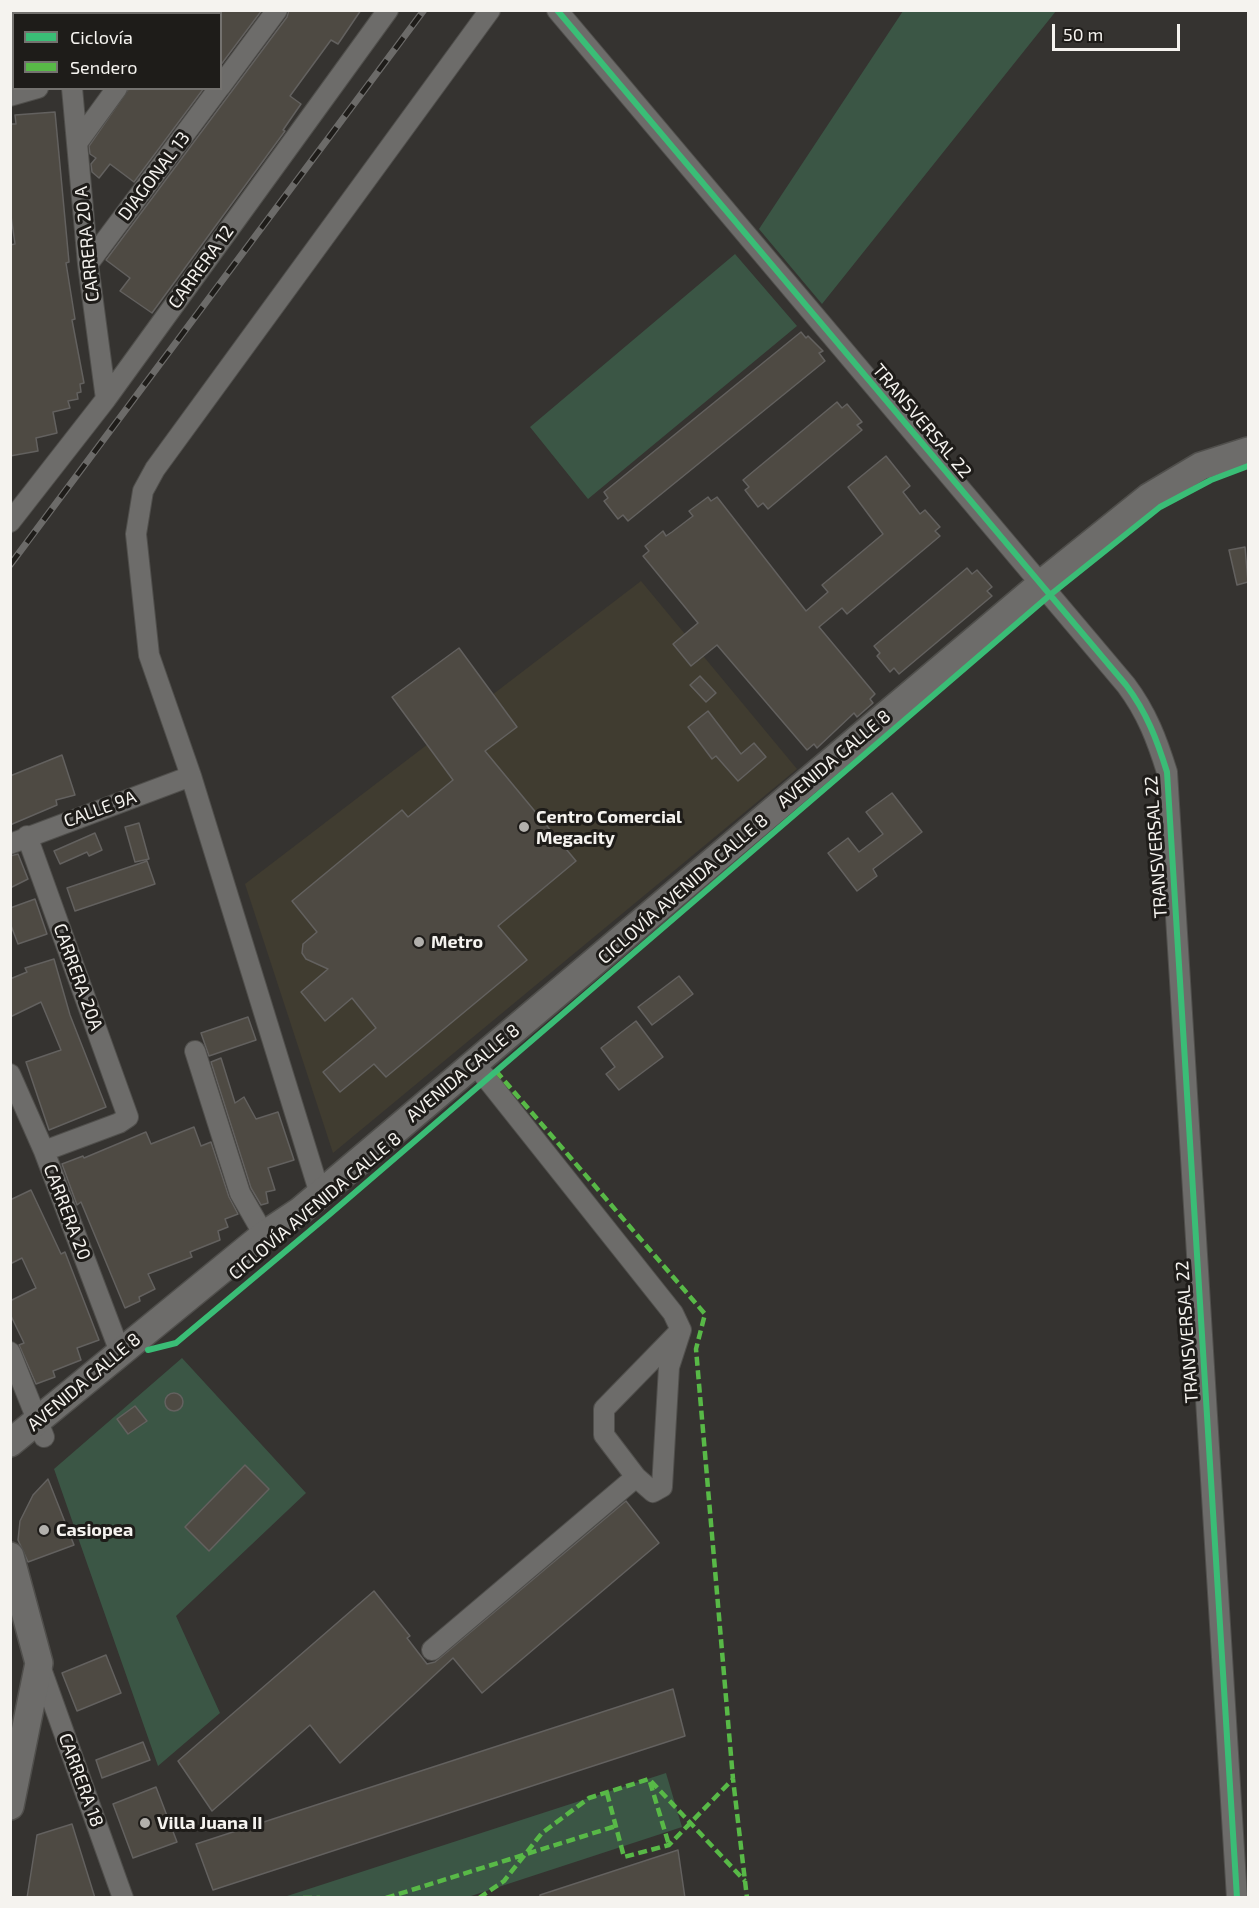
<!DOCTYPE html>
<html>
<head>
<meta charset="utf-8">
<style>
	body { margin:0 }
	#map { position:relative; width:1259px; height:1908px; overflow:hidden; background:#353330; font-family:"Exo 2",sans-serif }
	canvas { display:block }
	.frame { position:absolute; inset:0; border:12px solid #f5f3ef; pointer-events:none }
	.legend { position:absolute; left:12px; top:12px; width:210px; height:78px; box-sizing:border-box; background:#1e1c19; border:2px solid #74726f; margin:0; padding:8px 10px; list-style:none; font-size:18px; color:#f5f3ef }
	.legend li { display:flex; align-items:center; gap:12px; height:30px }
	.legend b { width:30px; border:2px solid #74726f }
	.scale { position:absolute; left:1052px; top:24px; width:128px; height:27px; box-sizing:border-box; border:3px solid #f5f3ef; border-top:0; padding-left:8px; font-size:18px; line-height:21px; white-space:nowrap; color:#f5f3ef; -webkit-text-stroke:4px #1e1c19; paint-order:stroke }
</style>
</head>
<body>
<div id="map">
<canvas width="1259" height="1908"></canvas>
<div class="frame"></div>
<ul class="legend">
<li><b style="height:8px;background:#3abd76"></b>Ciclovía</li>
<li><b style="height:8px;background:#58b947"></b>Sendero</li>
</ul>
<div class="scale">50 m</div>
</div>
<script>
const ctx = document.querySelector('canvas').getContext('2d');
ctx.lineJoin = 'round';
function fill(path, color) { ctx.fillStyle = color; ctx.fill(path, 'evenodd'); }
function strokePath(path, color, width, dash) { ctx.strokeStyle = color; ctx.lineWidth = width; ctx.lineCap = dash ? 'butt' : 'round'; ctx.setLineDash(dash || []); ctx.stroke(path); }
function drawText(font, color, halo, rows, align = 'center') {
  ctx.font = font + ' "Exo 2",sans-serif'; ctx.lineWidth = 6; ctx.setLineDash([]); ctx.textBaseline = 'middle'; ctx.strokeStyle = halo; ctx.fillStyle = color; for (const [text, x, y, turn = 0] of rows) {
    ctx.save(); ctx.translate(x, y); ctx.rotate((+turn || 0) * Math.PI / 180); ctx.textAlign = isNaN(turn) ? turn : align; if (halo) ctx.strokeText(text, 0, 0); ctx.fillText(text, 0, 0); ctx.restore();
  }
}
fill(new Path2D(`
	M641,581l156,188 -464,384 -88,-269z`), '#403c30');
fill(new Path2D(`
	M903,11h153l-234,293 -63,-75z
	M735,254l62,72 -209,173 -58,-72z
	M182,1358l124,135 -130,123 44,97 -62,53 -104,-297z
	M666,1773l16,54 -214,70h-184z`), '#3b5645');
const building = new Path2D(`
	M220,10h42l-42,56z
	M289,10h72l-23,34 -7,-4 -41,56 11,8 -18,26 2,1 -133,182 -32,-22 10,-13 -24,-18 181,-243z
	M129,88h75l-70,94 -24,-18 -11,14 -7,-6 -1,-8 5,-6 -6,-4 -1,-8z
	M55,112l14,150 -3,1 9,56 -3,1 12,63 -4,1 1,8 -4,1 1,6 -10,2 2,7 -17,4 4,21 -21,5 2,13 -28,5v-211l5,-1 -5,-35v-85h6l-1,-9z
	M801,332l5,6 2,-2 15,15 -4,2 6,8 -197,160 -5,-6 -5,4 -14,-18 4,-3 -4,-6z
	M837,402l5,6 5,-4 15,18 -5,3 5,5 -94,79 -5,-6 -5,4 -13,-17 4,-3 -6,-7z
	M886,456l24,30 -7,6 17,22 5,-4 15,17 -5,4 5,5 -93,78 -5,-6 -23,19 56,67 -5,5 3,4 -16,14 -3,-4 -37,35 -3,-4 -7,6 -90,-105 -26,21 -18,-22 25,-21 -55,-67 6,-5 -4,-5 18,-15 3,5 6,-4 21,-16 -4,-5 19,-14 3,4 6,-4 89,114 22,-19 -6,-7 61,-51 -35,-47z
	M1245,547l3,35 -11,3 -8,-35z
	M967,568l5,6 5,-4 15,17 -5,4 5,5 -93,78 -5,-6 -4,4 -13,-16 3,-3 -6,-7z
	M459,648l58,79 -32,24 91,110 -78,65 29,34 -141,117 -12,-13 -34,28 -17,-20 53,-44 -24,-30 -27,23 -24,-29 27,-23 -22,-10 -4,-6 1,-9 14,-12 -25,-31 110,-91 6,7 45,-37 -61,-83z
	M700,676l16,17 -10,9 -16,-17z
	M708,711l33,43 13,-11 12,14 -28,24 -22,-25 -4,3 -24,-32z
	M62,755l13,40 -19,5 1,5 -47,20v-49z
	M892,793l30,39 -49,37 4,7 -20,15 -29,-38 20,-15 11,14 24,-18 -17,-22z
	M139,823l10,36 -14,3 -10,-35z
	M95,833l7,17 -13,6 -2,-4 -27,12 -6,-13z
	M18,854l10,25 -18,9v-32z
	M147,861l8,23 -80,27 -8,-23z
	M35,899l12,35 -29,10 -8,-21v-15z
	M54,959l16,56 36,92 -57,23 -23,-68 35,-12 -20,-48 -31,15v-38l17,-7 -2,-4z
	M679,976l14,18 -41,31 -14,-18z
	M248,1017l8,23 -47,16 -8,-23z
	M636,1021l27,36 -44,33 -13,-16 9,-7 -14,-19z
	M221,1058l14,45 9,-6 12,22 22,-7 16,48 -26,8 7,22 -9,2 2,11 -7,2 -10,-17 -40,-126z
	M194,1127l7,19 10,-4 18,55 9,17 -13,5 3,8 -10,4 2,9 -30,12 2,5 -44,17 7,15 -16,8 1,4 -15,7 -44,-106 -4,3 -15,-41 21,-8 1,2 62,-26 5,12z
	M31,1190l30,64 4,-2 34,88 -22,8 4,12 -28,11 2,6 -19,7 -17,-39 5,-2 -14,-29v-13l26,-13 -14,-30 -12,6v-64z
	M165 1402a9 9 0 1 1 18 0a9 9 0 1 1-18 0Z
	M135,1406l12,15 -19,13 -11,-15z
	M245,1465l24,24 -60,62 -24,-24z
	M48,1479l26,66 -46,17 -10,-22 2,-19 13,-26z
	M626,1501l33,42 -177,150 -29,-35 -113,105 -30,-38 -98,86 -34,-50 196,-170 36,45 -3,2 20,26 8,-2z
	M106,1655l15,38 -44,18 -15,-38z
	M673,1689l12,47 -472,154 -17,-46z
	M143,1742l7,18 -48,18 -6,-18z
	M156,1787l21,55 -44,16 -20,-54z
	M72,1824l23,74h-68l10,-63z
	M678,1850l7,48h-145v-3z`);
fill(building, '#4e4a43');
strokePath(building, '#63615f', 1.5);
const street = new Path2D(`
	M65,10v4
	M557,10l569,675c21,28 31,55 41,87l70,1126
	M172,14l2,-4
	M220,87l57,-77
	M72,88l16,176 18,135
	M10,96l28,-8
	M77,143l40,-55
	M88,264l131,-176
	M10,522l96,-123 282,-389
	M27,836l101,281 -9,6 -75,28
	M10,844l181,-68
	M195,1051l45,142 24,42
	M475,1064l198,249 8,17 -12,37 -7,120 -9,5 -17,-15 -32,-42v-26l77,-79
	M10,1074l34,77 76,201
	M320,1194l-129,-418 -42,-121 -13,-121 7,-43 12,-22 335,-459
	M10,1352l34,85
	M432,1650l204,-173
	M39,1663l84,235`);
const secondary = new Path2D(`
	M10,1443l254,-208 36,-24 741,-627 108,-87 52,-31 47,-15
	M10,1556l29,107 -29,143`);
strokePath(street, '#504f4c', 22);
strokePath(secondary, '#504f4c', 30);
strokePath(street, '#6d6c6a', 20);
strokePath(secondary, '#6d6c6a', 27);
const rail = new Path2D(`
	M10,565l414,-555`);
strokePath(rail, '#6c6b69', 7);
strokePath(rail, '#1e1c19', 4.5, [14]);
strokePath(new Path2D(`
	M496,1071l209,243 -9,35 37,430 14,119
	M650,1782l19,63
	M607,1793l17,64 45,-12 64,-66
	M303,1898h17
	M386,1898l230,-72
	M479,1898l25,-17 38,-48 47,-35 60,-19 96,102`), '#58b947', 4.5, [9, 4.5]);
strokePath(new Path2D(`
	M557,10l569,675c21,28 31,55 41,87l70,1126
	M148,1350l28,-7 154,-129 720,-619 110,-88 51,-27 37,-14`), '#3abd76', 6);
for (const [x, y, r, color] of [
	[524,827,6,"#b2b0ac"],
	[419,942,6,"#b2b0ac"],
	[44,1530,6,"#b2b0ac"],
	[145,1823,6,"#b2b0ac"]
]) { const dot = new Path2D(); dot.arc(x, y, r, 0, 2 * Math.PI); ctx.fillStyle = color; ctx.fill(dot); strokePath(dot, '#1e1c19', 2); }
drawText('18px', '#f5f3ef', '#1e1c19', [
	["DIAGONAL 13",154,176,-53],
	["CARRERA 20 A",87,244,-96],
	["CARRERA 12",201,267,-54],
	["TRANSVERSAL 22",922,421,50],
	["AVENIDA CALLE 8",834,759,-40],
	["CALLE 9A",100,809,-20],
	["TRANSVERSAL 22",1156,847,-94],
	["CICLOVÍA AVENIDA CALLE 8",683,889,-41],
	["CARRERA 20A",78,977,70],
	["AVENIDA CALLE 8",463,1073,-40],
	["CICLOVÍA AVENIDA CALLE 8",315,1206,-40],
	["CARRERA 20",67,1212,69],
	["TRANSVERSAL 22",1187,1332,-94],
	["AVENIDA CALLE 8",84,1382,-40],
	["CARRERA 18",81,1780,70]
]);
drawText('bold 18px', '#f5f3ef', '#1e1c19', [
	["Centro Comercial",536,817],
	["Megacity",536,838],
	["Metro",431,942],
	["Casiopea",56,1530],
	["Villa Juana II",157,1823]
], 'left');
</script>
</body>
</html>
